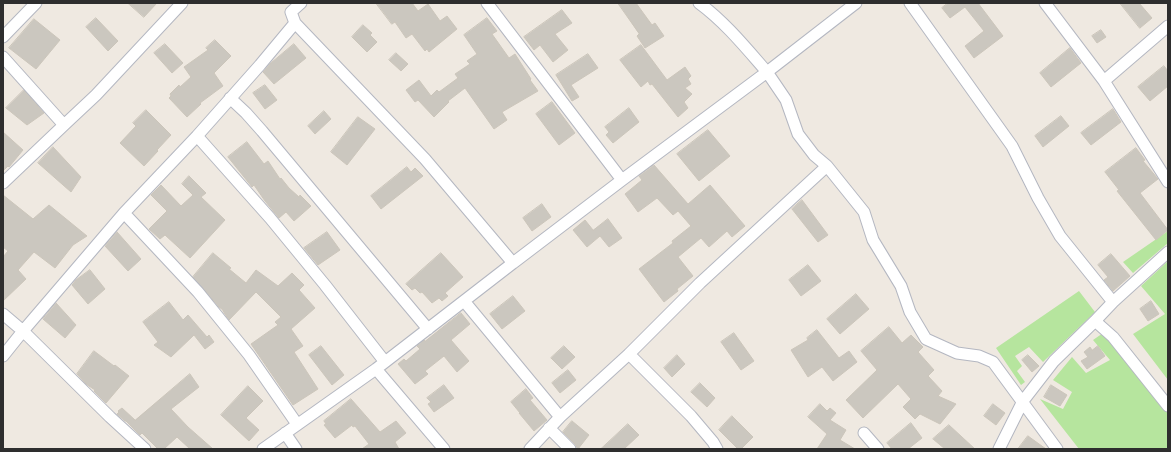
<!DOCTYPE html>
<html>
<head>
<meta charset="utf-8">
<style>
	body { margin:0 }
	#map { position:relative; width:1171px; height:452px; overflow:hidden; background:#efe9e1; font-family:Manrope,sans-serif }
	canvas { display:block }
	.frame { position:absolute; inset:0; border:4px solid #2e2e2e; pointer-events:none }
</style>
</head>
<body>
<div id="map">
<canvas width="1171" height="452"></canvas>
<div class="frame"></div>
</div>
<script>
const ctx = document.querySelector('canvas').getContext('2d');
ctx.lineJoin = 'round';
function fill(path, color) { ctx.fillStyle = color; ctx.fill(path, 'evenodd'); }
function strokePath(path, color, width, dash) { ctx.strokeStyle = color; ctx.lineWidth = width; ctx.lineCap = dash ? 'butt' : 'round'; ctx.setLineDash(dash || []); ctx.stroke(path); }
fill(new Path2D(`
	M1168,231v12l-35,30 -10,-11z
	M1168,261v119l-35,-46 32,-20 -24,-28z
	M1079,291l16,21 -52,50 -14,-15 -14,9 7,10 -5,5 8,11 -4,3 -25,-37z
	M1106,331l62,82v36h-89l-39,-50 23,10 9,-17 -19,-12 19,-23 14,16 24,-13 -17,-20z`), '#b6e59e');
const building = new Path2D(`
	M128,3h29l-13,14z
	M376,3h36l6,8 10,-7 12,17 7,-5 10,13 -28,23 -2,-3 -2,2 -13,-17 -6,4 -11,-16 -3,2z
	M618,3h18l16,22 3,-2 9,13 -19,12 -8,-12 2,-2z
	M948,3h30l25,33 -29,22 -9,-12 19,-15 -19,-24 -15,11 -8,-10z
	M1120,3h19l13,15 -12,10z
	M562,10l10,13 -17,11 13,16 -15,12 -13,-17 -6,5 -10,-13z
	M96,18l22,23 -10,10 -22,-24z
	M487,18l10,13 -5,3 17,24 6,-4 16,25 -1,1 8,11 -36,21 5,8 -13,9 -29,-41 -17,13 1,1 -15,15 -16,-17 -3,2 -9,-12 13,-10 12,16 6,-6 2,2 19,-14 -3,-4 15,-10 -3,-3 10,-7 -13,-19z
	M34,19l26,21 -24,29 -27,-21z
	M363,25l9,8 -2,2 7,7 -10,10 -15,-15z
	M1101,30l5,7 -9,6 -5,-7z
	M215,40l16,16 -17,17 9,13 -23,17 1,1 -14,13 -18,-19 2,-2 -1,-2 9,-9 1,2 11,-10 -7,-10 24,-17 -2,-2z
	M165,44l18,19 -11,10 -18,-20z
	M294,44l12,14 -32,26 -11,-12 8,-9z
	M641,45l26,35 18,-13 6,9 -3,3 3,5 -6,4 7,6 -8,8 4,6 -10,9 -26,-33 -2,1 -2,-4 -7,6 -21,-27z
	M1070,48l11,15 -30,24 -11,-14z
	M396,53l12,11 -7,7 -12,-11z
	M588,54l10,14 -27,17 8,12 -7,4 -16,-26z
	M1164,66l4,5v15l-18,15 -12,-14z
	M265,85l12,15 -12,9 -12,-16z
	M24,90l20,23 -17,12 -21,-17z
	M552,102l23,31 -16,12 -23,-31z
	M629,108l10,14 -26,21 -7,-8 3,-3 -4,-5z
	M1113,109l8,13 -30,23 -10,-12z
	M146,110l25,25 -14,15 1,1 -14,15 -24,-23 16,-17 -3,-3z
	M324,111l7,8 -16,15 -7,-8z
	M1061,116l8,10 -26,21 -8,-11z
	M358,117l17,12 -28,36 -16,-13z
	M708,130l22,26 -31,25 -22,-27z
	M3,132l20,18 -14,17 -1,-1 -5,5z
	M247,142l17,22 4,-3 12,18 1,-1 8,10 10,9 1,-2 11,11 -17,15 -8,-9 -7,6 -14,-17 -11,-16 -2,2 -24,-30z
	M53,147l28,30 -10,15 -33,-29z
	M1136,148l9,12 -2,1 15,18 -18,14 28,37 -12,10 -39,-49 2,-1 -14,-18z
	M654,165l34,39 22,-19 35,41 -13,11 -5,-6 -18,16 -8,-9 -23,19 15,19 -16,13 1,2 -14,11 -25,-33 34,-26 -1,-2 19,-15 -13,-15 -5,4 -16,-17 -19,14 -13,-18 17,-14 -3,-4z
	M407,167l4,5 4,-4 8,8 -42,33 -10,-13z
	M189,176l17,17 -5,4 24,23 -35,38 -25,-23 -5,4 -11,-10 18,-18 -16,-16 10,-10 20,21 12,-11 -11,-11z
	M3,195l30,24 16,-14 38,31 -14,9 -18,23 -21,-16 -16,18 8,9 -23,22v-44l5,-6 -5,-4z
	M802,200l26,35 -10,7 -26,-33z
	M542,204l9,13 -19,14 -9,-13z
	M608,219l14,19 -13,9 -9,-11 -13,11 -14,-17 12,-10 8,10z
	M117,232l24,27 -13,12 -23,-25z
	M327,232l13,18 -22,15 -14,-17z
	M213,253l18,15 -2,1 17,14 10,-13 22,16 14,-13 12,12 -5,5 16,18 -24,21 12,17 -9,6 24,37 -25,16 -42,-61 27,-19 -3,-3 6,-5 -25,-25 -27,28 -6,-9v-1l-4,-3 -26,-30z
	M441,253l22,24 -18,16 3,3 -6,5 -3,-3 -7,5 -10,-11 -2,1 -5,-5 -3,2 -6,-6z
	M1111,254l19,22 -17,15 -9,-11 4,-3 -10,-12z
	M808,265l13,16 -20,15 -12,-16z
	M90,270l15,19 -17,15 -16,-19 4,-5z
	M856,294l13,15 -29,25 -13,-15z
	M513,296l12,15 -23,18 -12,-15z
	M1151,301l8,13 -11,7 -8,-12z
	M169,302l14,18 5,-5 19,22 2,-2 5,7 -9,7 -11,-14 -23,22 -17,-12 4,-3 -15,-20z
	M56,303l20,22 -11,13 -22,-19z
	M461,313l9,11 -19,16 18,21 -12,11 -13,-16 -19,15 3,3 -13,10 -17,-20 6,-5 2,2 14,-12 -3,-3 7,-6 1,1z
	M889,327l13,16 9,-8 12,12 -5,5 16,18 -6,6 14,15 -4,5 18,8 -16,20 -20,-10 -5,5 -12,-12 8,-8 -13,-15 -35,34 -17,-18 31,-30 -16,-19z
	M817,330l22,28 10,-7 8,11 -24,19 -11,-14 -14,10 -17,-27 17,-10 -1,-2z
	M734,333l20,28 -13,9 -20,-28z
	M321,346l23,29 -12,10 -23,-30z
	M564,346l11,11 -13,12 -11,-11z
	M1098,346l7,10 -18,13 -6,-8 7,-4 -4,-5 6,-5 2,3z
	M94,351l20,15 1,-1 14,11 -23,27 -12,-12 1,-1 -9,-6 -9,-10z
	M677,355l8,9 -13,13 -8,-9z
	M1028,355l11,11 -7,6 -10,-12z
	M568,370l8,10 -16,13 -8,-10z
	M190,374l9,13 -28,22 17,18 25,22h-23l-13,-12 -13,12h-6l-16,-16 -2,2 -14,-14h-1l-8,-7 2,-2 -1,-1 4,-3 13,12z
	M700,383l15,15 -8,9 -16,-15z
	M444,385l10,13 -20,14 -6,-8 3,-2 -4,-4z
	M1051,385l16,10 -7,11 -16,-9z
	M248,386l15,15 -17,17 13,12 -10,11 -28,-26z
	M526,389l7,9 -3,2 17,20 -13,11 -15,-18h1l-9,-11z
	M351,399l29,33 16,-11 10,12 -11,9 4,7h-37l7,-5 -14,-18 -2,1 -1,-2 -17,13 -11,-13 2,-1 -2,-3z
	M820,404l7,7 3,-3 6,5 -6,7 16,10 -6,10 15,9h-38l10,-15 -19,-17z
	M993,404l12,9 -9,12 -12,-9z
	M732,416l21,21 -12,12h-3l-19,-19z
	M572,421l17,14 -11,14 -3,-5 -12,-12z
	M911,423l11,15 -14,11h-16l-5,-6z
	M628,424l11,11 -15,14h-23z
	M949,425l26,24h-30l-12,-10z
	M1028,436l18,13h-28z`);
fill(building, '#cbc7bf');
strokePath(building, '#cbc5ba', 1);
const street = new Path2D(`
	M487,3l135,177
	M699,3c26,19 47,45 68,69l89,-69
	M910,3l102,143 26,52 22,38 53,66
	M1045,3l59,78 64,101
	M3,37l33,-34
	M3,57l61,68 -61,58
	M1104,81l64,-55
	M230,98l16,15 16,18 166,198
	M64,125l32,-30 86,-92
	M197,136l73,82 55,67 60,77
	M827,166l37,46 9,28 28,46 9,26 16,27 31,14 22,3 14,6 64,87
	M124,213l74,79 51,63 48,69
	M513,263l109,-83 145,-108 19,28 12,34 16,21 13,11 -127,117 -71,71 -69,63 -30,32
	M464,301l96,116
	M3,314l20,17 -20,25
	M1095,321l18,16 55,69
	M629,354l62,62 22,26 4,7
	M376,369l68,80
	M549,428l21,21
	M285,433l11,16
	M864,433l14,16
	M145,449l-35,-32 -87,-86 101,-118 73,-77 63,-71 35,-42
	M263,449l113,-80 137,-106 -88,-104 -130,-136 -4,-11 10,-9
	M999,449l24,-48 31,-40 41,-40 18,-19 55,-50`);
strokePath(street, '#b4b7c1', 13);
strokePath(street, '#fff', 11);
</script>
</body>
</html>
